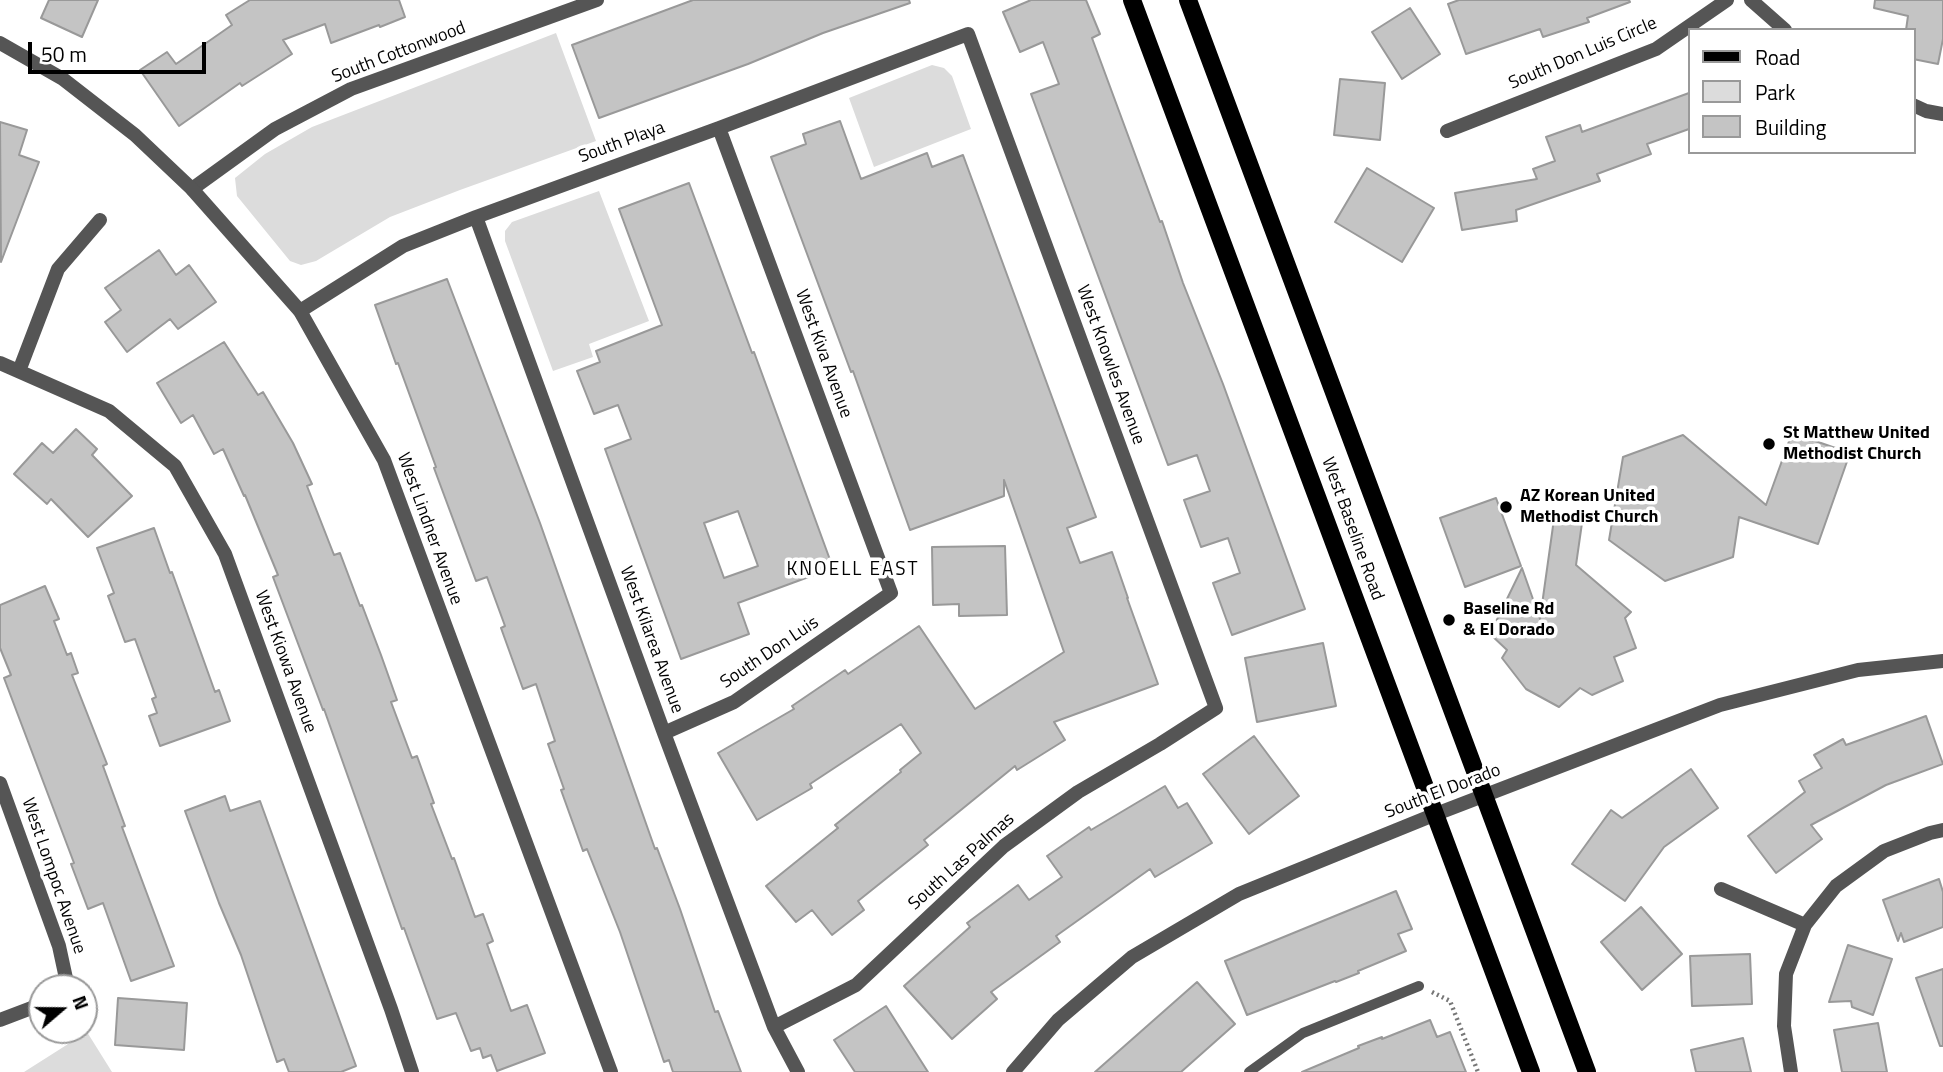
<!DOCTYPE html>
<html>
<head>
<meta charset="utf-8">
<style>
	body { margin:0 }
	#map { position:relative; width:1943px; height:1072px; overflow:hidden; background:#fff; font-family:"Titillium Web",sans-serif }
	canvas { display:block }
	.legend { position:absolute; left:1688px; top:28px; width:228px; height:126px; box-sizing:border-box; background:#fff; border:2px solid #999; margin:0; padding:9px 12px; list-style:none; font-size:21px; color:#000 }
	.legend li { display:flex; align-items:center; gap:14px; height:35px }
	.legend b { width:35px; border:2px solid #999 }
	.north { position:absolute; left:28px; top:974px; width:70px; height:70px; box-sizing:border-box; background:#fff; border:2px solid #999; border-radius:50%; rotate:70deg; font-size:19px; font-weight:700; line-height:28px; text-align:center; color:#000 }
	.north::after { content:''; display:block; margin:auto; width:24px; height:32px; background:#000; clip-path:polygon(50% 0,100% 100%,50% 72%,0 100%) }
	.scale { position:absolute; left:28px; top:42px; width:178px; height:32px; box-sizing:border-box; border:4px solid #000; border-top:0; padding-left:9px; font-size:21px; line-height:24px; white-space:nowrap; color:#000; -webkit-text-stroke:5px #fff; paint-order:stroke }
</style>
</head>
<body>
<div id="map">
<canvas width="1943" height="1072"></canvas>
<ul class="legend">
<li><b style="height:9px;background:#000"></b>Road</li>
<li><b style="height:19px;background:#dcdcdc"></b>Park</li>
<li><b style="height:19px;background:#c4c4c4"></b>Building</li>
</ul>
<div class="north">N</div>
<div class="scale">50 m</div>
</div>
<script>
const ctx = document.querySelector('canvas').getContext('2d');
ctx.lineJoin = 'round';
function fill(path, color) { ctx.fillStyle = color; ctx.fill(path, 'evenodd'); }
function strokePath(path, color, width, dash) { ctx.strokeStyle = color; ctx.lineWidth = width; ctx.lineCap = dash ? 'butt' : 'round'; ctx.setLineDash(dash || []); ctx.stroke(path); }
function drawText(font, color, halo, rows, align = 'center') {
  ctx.font = font + ' "Titillium Web",sans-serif'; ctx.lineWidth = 7; ctx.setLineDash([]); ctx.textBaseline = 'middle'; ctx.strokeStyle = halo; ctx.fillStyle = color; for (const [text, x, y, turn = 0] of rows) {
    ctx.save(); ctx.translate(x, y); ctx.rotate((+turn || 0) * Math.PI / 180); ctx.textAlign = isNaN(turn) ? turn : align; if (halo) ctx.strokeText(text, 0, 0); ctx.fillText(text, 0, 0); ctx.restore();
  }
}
fill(new Path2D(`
	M556,33l40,108 -136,49 -70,27 -74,44 -15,4 -11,-4 -53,-65 -2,-18 30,-24 47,-27z
	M932,65l12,3 8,8 19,53 -97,38 -25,-69z
	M599,191l50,130 -60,23 4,13 -40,14 -48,-130v-10l7,-9z
	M87,1032l25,40h-88z`), '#dcdcdc');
const building = new Path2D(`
	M49,0h49l-16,37 -41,-19z
	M250,0h149l6,17 -25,10 -1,-2 -48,18 -6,-19 -42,16 9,14 -50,32 -2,-3 -61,43 -39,-56 27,-18 9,12 56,-39 -6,-10z
	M693,0h216l1,3 -87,30 -75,31 -149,54 -27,-73z
	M1031,0h55l14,34 -8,4 68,184 2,-1 21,62 40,101 82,225 -73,26 -19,-52 27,-10 -12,-35 -27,9 -17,-47 26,-9 -13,-36 -29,10 -137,-371 28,-10 -16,-42 -23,10 -17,-40z
	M1459,0h170l1,2 -43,16 2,4 -46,15 -3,-8 -74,25 -18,-50z
	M1875,0h68v39l-5,25 -25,-5v-29h-7l2,-14 -34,-8z
	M1410,8l30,46 -38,25 -30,-47z
	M1340,79l45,4 -5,57 -46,-5z
	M1689,93v36l-42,15 4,10 -54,20 3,7 -84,29 1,11 -55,9 -7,-37 82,-14 -4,-10 22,-8 -9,-24 34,-12 2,7z
	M840,121l21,58 66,-26 5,14 31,-12 133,362 -29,11 13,35 32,-11 16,46h-1l31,86 -104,38 11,18 -48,30 -2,-4 -91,74 4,5 -70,56 6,9 -32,25 -20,-25 -16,12 -30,-36 72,-58 -3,-3 66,-53 -1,-2 21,-17 -20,-29 -91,60 2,4 -55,32 -39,-67 76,-44 -2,-3 53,-36 3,4 71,-48 56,83 89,-57 -60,-172v16l-94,34 -57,-159 -2,1 -80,-215 35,-13 -3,-10z
	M0,122l27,8 -8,25 20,7 -38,100z
	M1367,168l67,40 -32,54 -67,-40z
	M689,183l63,170 2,-1 79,216 -95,35 11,31 -68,25 -76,-210 26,-10 -13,-34 -24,9 -17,-43 23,-9 -4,-11 66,-26 -43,-116zM738,511l20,55 -34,12 -20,-55z
	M159,250l17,25 13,-10 27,37 -38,27 -8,-10 -43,33 -22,-30 16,-12 -16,-22z
	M447,279l93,244 115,326 2,-1 23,61 35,103 3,-1 23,61h-68l-4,-12 -5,2 -44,-130 -33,-83 -4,2 -22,-61 3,-1 -16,-45 7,-3 -19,-57 -13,5 -22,-61 4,-2 -18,-49 -11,4 -42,-113 2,-1 -38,-104 -2,1 -21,-59z
	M224,342l34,53 5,-3 30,51 19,41 -5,2 27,69 6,-2 20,53 2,-1 19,50 16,45 -6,2 21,56 5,-2 17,47 -3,1 21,55 2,-1 21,59 8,-3 10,27 -6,3 24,67 16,-6 18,48 -48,18 -6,-16 -8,3 -3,-10 -9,3 -15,-38 -19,6 -33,-91 -2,1 -78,-220 -1,1 -50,-133 5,-2 -33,-80 -1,1 -21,-47 -9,5 -21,-39 -12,8 -24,-40z
	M76,429l21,20 -5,6 40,41 -44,41 -37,-38 -4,5 -33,-30 28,-31 11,10z
	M1792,433l58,20 -32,91 -79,-27 -6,40 -68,24 -56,-41 14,-83 60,-22 83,70z
	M1496,498l25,68 -56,21 -25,-69z
	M1554,519l28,4 -6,42 55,47 -6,6 11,30 -22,9 9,24 -31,14 -12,-7 -21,19 -33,-18 -24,-31 5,-8 -17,-16 32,-66 18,51z
	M154,528l16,45 2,-1 43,120 4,-2 11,31 -70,25 -11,-30 8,-3 -5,-14 4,-2 -21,-58 -10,3 -17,-46 6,-3 -17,-45z
	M1005,546l2,69 -48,1v-12l-26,1 -1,-58z
	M45,586l14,33 -5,2 13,34 4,-2 7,20 -6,2 35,89 -4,2 22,60 -3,1 52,139 -43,15 -28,-78 -15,6 -17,-45 3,-1 -70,-185 7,-3 -11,-27v-43z
	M1323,643l13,63 -79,16 -12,-64z
	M1926,716l17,48 -57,21 -75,40 11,14 -46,34 -28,-37 57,-44 -6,-11 23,-13 -8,-13 29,-16 3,6z
	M1254,736l45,60 -50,38 -46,-60z
	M1691,769l27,39 -54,39 -39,54 -53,-37 39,-54 11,8z
	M1165,786l13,22 9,-5 25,40 -57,34 -5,-8 -94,67 4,6 -69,50 6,7 -45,40 -48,-53 66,-59 -3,-4 51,-38 11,15 33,-23 -15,-21 42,-29 2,3z
	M225,796l5,15 30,-10 96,265 -15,6h-52l-5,-13 -7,3 -36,-107 -22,-52 -34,-92z
	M1939,879l4,13v35l-39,15 -3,-9 -3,8 -15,-41z
	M1396,891l16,38 -14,5 8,17 -48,20 1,2 -23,9 -1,-1 -88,34 -22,-54z
	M1641,907l41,47 -40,36 -41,-48z
	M1848,945l44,14 -19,56 -21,-8 -1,-6 -22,1z
	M1750,954l2,50 -60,2 -2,-50z
	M1943,969v77h-3l-24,-68z
	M1197,982l38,42 -54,48h-86z
	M118,998l69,5 -3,47 -69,-5z
	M886,1006l42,66h-73l-21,-32z
	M1430,1020l7,17 13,-5 16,40h-164l57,-24 -1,-2 24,-9v2z
	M1878,1023l9,49h-45l-8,-42z
	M1743,1038l8,34h-55l-5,-22z`);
fill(building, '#c4c4c4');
strokePath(building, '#999', 2);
strokePath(new Path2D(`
	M1432,992l18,9 28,71`), '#777', 4.5, [2, 3.5]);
strokePath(new Path2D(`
	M1249,1072l54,-39 116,-47`), '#555', 10);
strokePath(new Path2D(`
	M1751,0l34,30
	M1913,105l13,6 17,3
	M1447,131l209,-82 71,-49
	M192,189l83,-60 76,-40 246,-89
	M476,217l188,516 110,294 24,45
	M300,311l103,-65 73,-29 243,-89 249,-94 248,674 -56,36 -82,48 -74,54 -148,139 -82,42
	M0,363l109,48 66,55 50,88 166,455 21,63
	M19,371l39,-102 42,-49
	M664,733l70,-31 157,-109 -172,-465
	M0,783l59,163 8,37 -5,5
	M1721,889l84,36
	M0,1020l42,-16
	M1013,1072l45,-52 74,-63 107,-63 197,-80 284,-109 138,-35 85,-9
	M1791,1072l-7,-46 2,-52 19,-49 31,-39 48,-35 46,-18 13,-3`), '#555', 14);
strokePath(new Path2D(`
	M0,43l63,36 72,56 57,54 108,122 84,149 227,612`), '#555', 14);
strokePath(new Path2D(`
	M1132,0l399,1072
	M1188,0l399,1072`), '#000', 18);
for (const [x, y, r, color] of [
	[1769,444,7,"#000"],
	[1506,507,7,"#000"],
	[1449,620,7,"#000"]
]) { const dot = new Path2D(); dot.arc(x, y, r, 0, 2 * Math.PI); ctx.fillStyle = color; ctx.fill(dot); strokePath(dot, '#fff', 2.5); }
drawText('18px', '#000', '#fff', [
	["South Cottonwood",399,53,-21],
	["South Don Luis Circle",1583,54,-23],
	["South Playa",622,143,-20],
	["West Kiva Avenue",823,354,70],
	["West Knowles Avenue",1110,365,70],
	["West Lindner Avenue",429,529,70],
	["West Baseline Road",1352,529,70],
	["West Kilarea Avenue",651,640,70],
	["South Don Luis",770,653,-34],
	["West Kiowa Avenue",285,662,70],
	["South El Dorado",1443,792,-21],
	["South Las Palmas",962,862,-42],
	["West Lompoc Avenue",53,876,71]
]);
drawText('bold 18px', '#000', '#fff', [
	["St Matthew United",1783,434],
	["Methodist Church",1783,455],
	["AZ Korean United",1520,497],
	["Methodist Church",1520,518],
	["Baseline Rd",1463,610],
	["& El Dorado",1463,631]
], 'left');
ctx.letterSpacing = '2px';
drawText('19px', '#000', '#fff', [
	["KNOELL EAST",853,570]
]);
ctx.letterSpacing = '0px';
</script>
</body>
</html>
